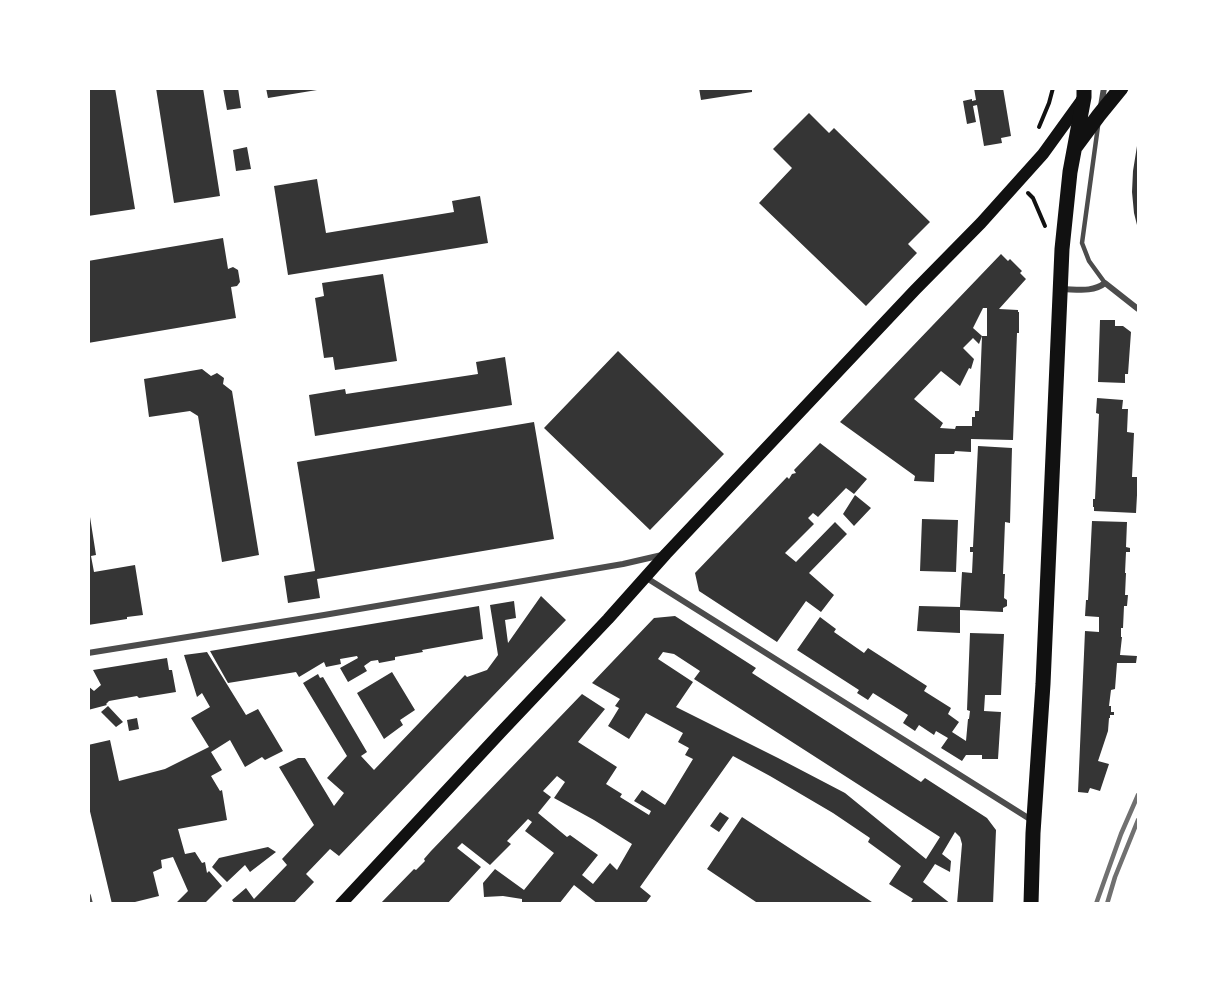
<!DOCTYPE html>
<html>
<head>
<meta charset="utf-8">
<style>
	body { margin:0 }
	#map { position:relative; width:1227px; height:992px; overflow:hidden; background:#fff; font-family:Signika,sans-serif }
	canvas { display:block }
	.frame { position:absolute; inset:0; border:90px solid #fff; pointer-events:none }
</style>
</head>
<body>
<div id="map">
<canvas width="1227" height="992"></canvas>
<div class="frame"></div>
</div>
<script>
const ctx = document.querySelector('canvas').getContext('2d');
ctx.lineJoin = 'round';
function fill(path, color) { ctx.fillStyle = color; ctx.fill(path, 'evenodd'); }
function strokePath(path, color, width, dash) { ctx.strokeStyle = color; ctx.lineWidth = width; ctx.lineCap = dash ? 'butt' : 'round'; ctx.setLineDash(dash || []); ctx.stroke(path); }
fill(new Path2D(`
	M88,88h27l20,121 -47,7z
	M156,88h47l17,108 -46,7z
	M223,88h15l3,20 -14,2z
	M266,88h51v2l-49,8z
	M699,88h53v4l-51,8z
	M974,88h29l8,48 -10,2 1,5 -18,3 -7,-41 -4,1 3,16 -9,2 -4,-23 9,-2v2l4,-1z
	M809,113l20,20 5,-5 96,94 -22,22 9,9 -51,53 -107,-103 33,-35 -19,-19z
	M1137,146h1v83l-4,-16 -2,-21 1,-21z
	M247,147l4,22 -15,2 -3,-21z
	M317,179l9,54 128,-21 -2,-11 28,-5 8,47 -200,32 -14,-89z
	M223,238l5,31 5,-2 5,3 2,12 -3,4 -6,1 5,31 -148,25v-82z
	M1001,254l7,7 2,-2 12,12 -2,2 6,6 -27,30 19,1v2h1v21h-2l-4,107 -42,-1v13l-16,-1 -1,3h-19l-1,28 -20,-1 1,-5 -75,-54zM983,308h4v28h-5l-3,75h-4v6h-3v9h-16l-1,3 -15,-1 3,-5 -29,-24 27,-28 19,15 9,-18 2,1 3,-10 -11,-11 10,-10 6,6 3,-8 -9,-8z
	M383,274l14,87 -62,9 -2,-13 -9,1 -9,-60 9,-2 -2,-13z
	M1100,320h15v6h8l8,6 -3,42h-3v9l-27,-1z
	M618,351l106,103 -74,76 -106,-102z
	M505,357l7,48 -197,31 -6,-41 36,-6 1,5 132,-20 -2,-12z
	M202,369l9,7 6,-3 7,5 -1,6 9,7 27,164 -37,7 -24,-146 -8,-5 -41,6 -5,-38z
	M1097,398l26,2 -1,9h6l-1,23 7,1 -2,44h6l-2,36 -42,-2v-4h-1v-8h2l4,-85 -3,-1z
	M534,422l20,117 -237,40 3,19 -32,5 -4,-27 31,-5 -18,-109z
	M820,443l47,36 -13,15 -8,-6 -28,29 -5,-4 -5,5 6,6 -29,29 11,9 39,-40 12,12 -38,39 25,22 -13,17 -15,-11 -29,41 -78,-51 -4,-18 92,-96 2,2 3,-5 4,-1 -2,-3z
	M978,446l34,2 -2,75 -5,-1 -2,52h2l-1,24 3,2v6l-4,2v4l-43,-2v23l-43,-2 2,-25 41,1 2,-35 10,1 1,-21h-3v-5h3z
	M855,495l16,13 -17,18 -11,-12z
	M90,517l6,38 -5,1 3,16 41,-7 8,50 -16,2v2l-39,6v-107z
	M922,519l36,1 -2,52 -36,-1z
	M1092,521l35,1 -1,25 4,1v4h-4l-1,21h1l-1,22h3l-1,11h-3l-1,22h-2v9h1l-2,18 17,1 -1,7h-19l-2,26 -4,1 -2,16h2v6h3v3h-4v3h-1l-1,13 -10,30 11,3 -9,27 -10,-3 -2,5 -10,-1 7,-161 14,1v-15l-14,-1 1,-16h2z
	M541,596l25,24 -227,236 -9,-7 -24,25 8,8 -21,22h-58l-3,-4 14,-12 8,11 33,-34 -5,-6 32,-34 -35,-58 19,-9h7l29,48 10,-13 -17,-15 20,-22 -44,-73 15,-9 2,4 3,-1 44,75 -6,4 13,14 91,-95 2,2 20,-7 11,-15 -8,-50 24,-4 2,17 -11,2 3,23z
	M479,606l4,33 -61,11 1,2 -28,5v3l-16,3 -1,-3 -7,1 -7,5 3,5 -19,11 -8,-14 18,-10 -1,-2 -17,3 1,5 -15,3 -2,-5 -25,15 -3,-5 -68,11 -18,-32z
	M675,616l81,52 -4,5 169,109 4,-4 62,40 9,12 -3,74h-36l5,-60 -2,-7 -5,-5 -13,22 9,7 -1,11 -15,-8 -12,18 28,22h-41l3,-5 -24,-15 12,-18 -33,-24 2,-4 -37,-25 -63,-37 -37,-20 -93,131 11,9 -6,8h-47l-24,-19 -15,19h-37v-5l-19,-3 -19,1 -1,-14 12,-14 29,21 30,-37 -29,-22 7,-9 -4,-3 -21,22 4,3 -21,21 -28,-22 -5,5 24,19 -34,37h-67l34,-35 2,1 9,-9 -1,-2 7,-8 151,-157 23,15 -27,33 39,25 -11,17 16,10 -2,3 29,18 2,-4 -17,-10 8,-11 23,15 28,-46 -8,-4 4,-7 -11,-6 5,-9 -37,-20 -17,26 -21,-13 11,-18 -4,-2 5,-7 -28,-16 62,-65zM663,652l11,2 26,17 -6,8 246,158 -14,22 -81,-66 -67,-35 -102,-51 17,-25 -35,-23zM557,776l8,6 -11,16 40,22 38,24 -15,26 -7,-7 -17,21 -11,-9 16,-20 -28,-20 -3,2 -29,-24 13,-16 -8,-6z
	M820,617l16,12 -2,3 30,21 4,-5 59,38 -3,5 27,17 -3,6 11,8 -7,10 14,9 2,-22h1l1,-8 -3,-1 3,-77 34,1 -3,61h-16l-1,16 17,1 -3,47h-16v-4h-16l-4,6 -21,-13 7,-10 -12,-7 -2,4 -15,-10 -4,6 -12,-8 5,-8 -35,-22 -5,7 -11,-7 2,-3 -62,-40z
	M207,652l39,63 12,-6 25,42 -18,9 -3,-3 -17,10 -15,-27 -19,12 11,18 -11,6 9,15 2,-1 5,30 -49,9 7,25 10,-2 7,11 3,-1 2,11 2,-2 13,15 -18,18h-29l13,-13 -15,-34 -12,3 1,8 -9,4 6,24 -32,8h-15l-24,-101v-58l22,-5 9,41 46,-12 44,-22 -18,-29 19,-11 -8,-14 -5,4 -13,-42z
	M167,658l2,12h3l4,22 -37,6 -2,-2 -28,5 -3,3 1,1 -19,5v-24l6,5 7,-6 -8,-15z
	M392,672l23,38 -15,10 3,5 -19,14 -27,-46z
	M108,706l15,16 -7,5 -15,-15z
	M137,718l2,11 -10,2 -2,-11z
	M720,812l9,6 -10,14 -9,-6z
	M742,817l133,87h-116l-52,-35z
	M268,847l8,5 -26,20 -5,-7 -18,17 -15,-15 7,-9z`), '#353535');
strokePath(new Path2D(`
	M1039,127l10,-24 4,-15
	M1028,193l5,5 12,28`), '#111', 4);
strokePath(new Path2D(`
	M1098,126l-16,117 7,18 16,22`), '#4c4c4c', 4.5);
strokePath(new Path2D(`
	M1101,106l3,-18
	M1061,289c15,0 31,4 44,-6l33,26
	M645,577l388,244
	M88,653l236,-38 299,-51 39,-9
	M88,896l2,8`), '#4c4c4c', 6);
strokePath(new Path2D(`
	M341,904l161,-173 106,-112 58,-65 249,-264 66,-67 62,-69 39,-54`), '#111', 12);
strokePath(new Path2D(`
	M1076,146l23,-31 22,-27
	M1031,904l2,-71 10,-149 19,-435 8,-77 14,-75v-9`), '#111', 15);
strokePath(new Path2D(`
	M1096,904l25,-70 17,-39
	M1107,904l8,-27 23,-57`), '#707070', 4.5);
</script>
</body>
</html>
